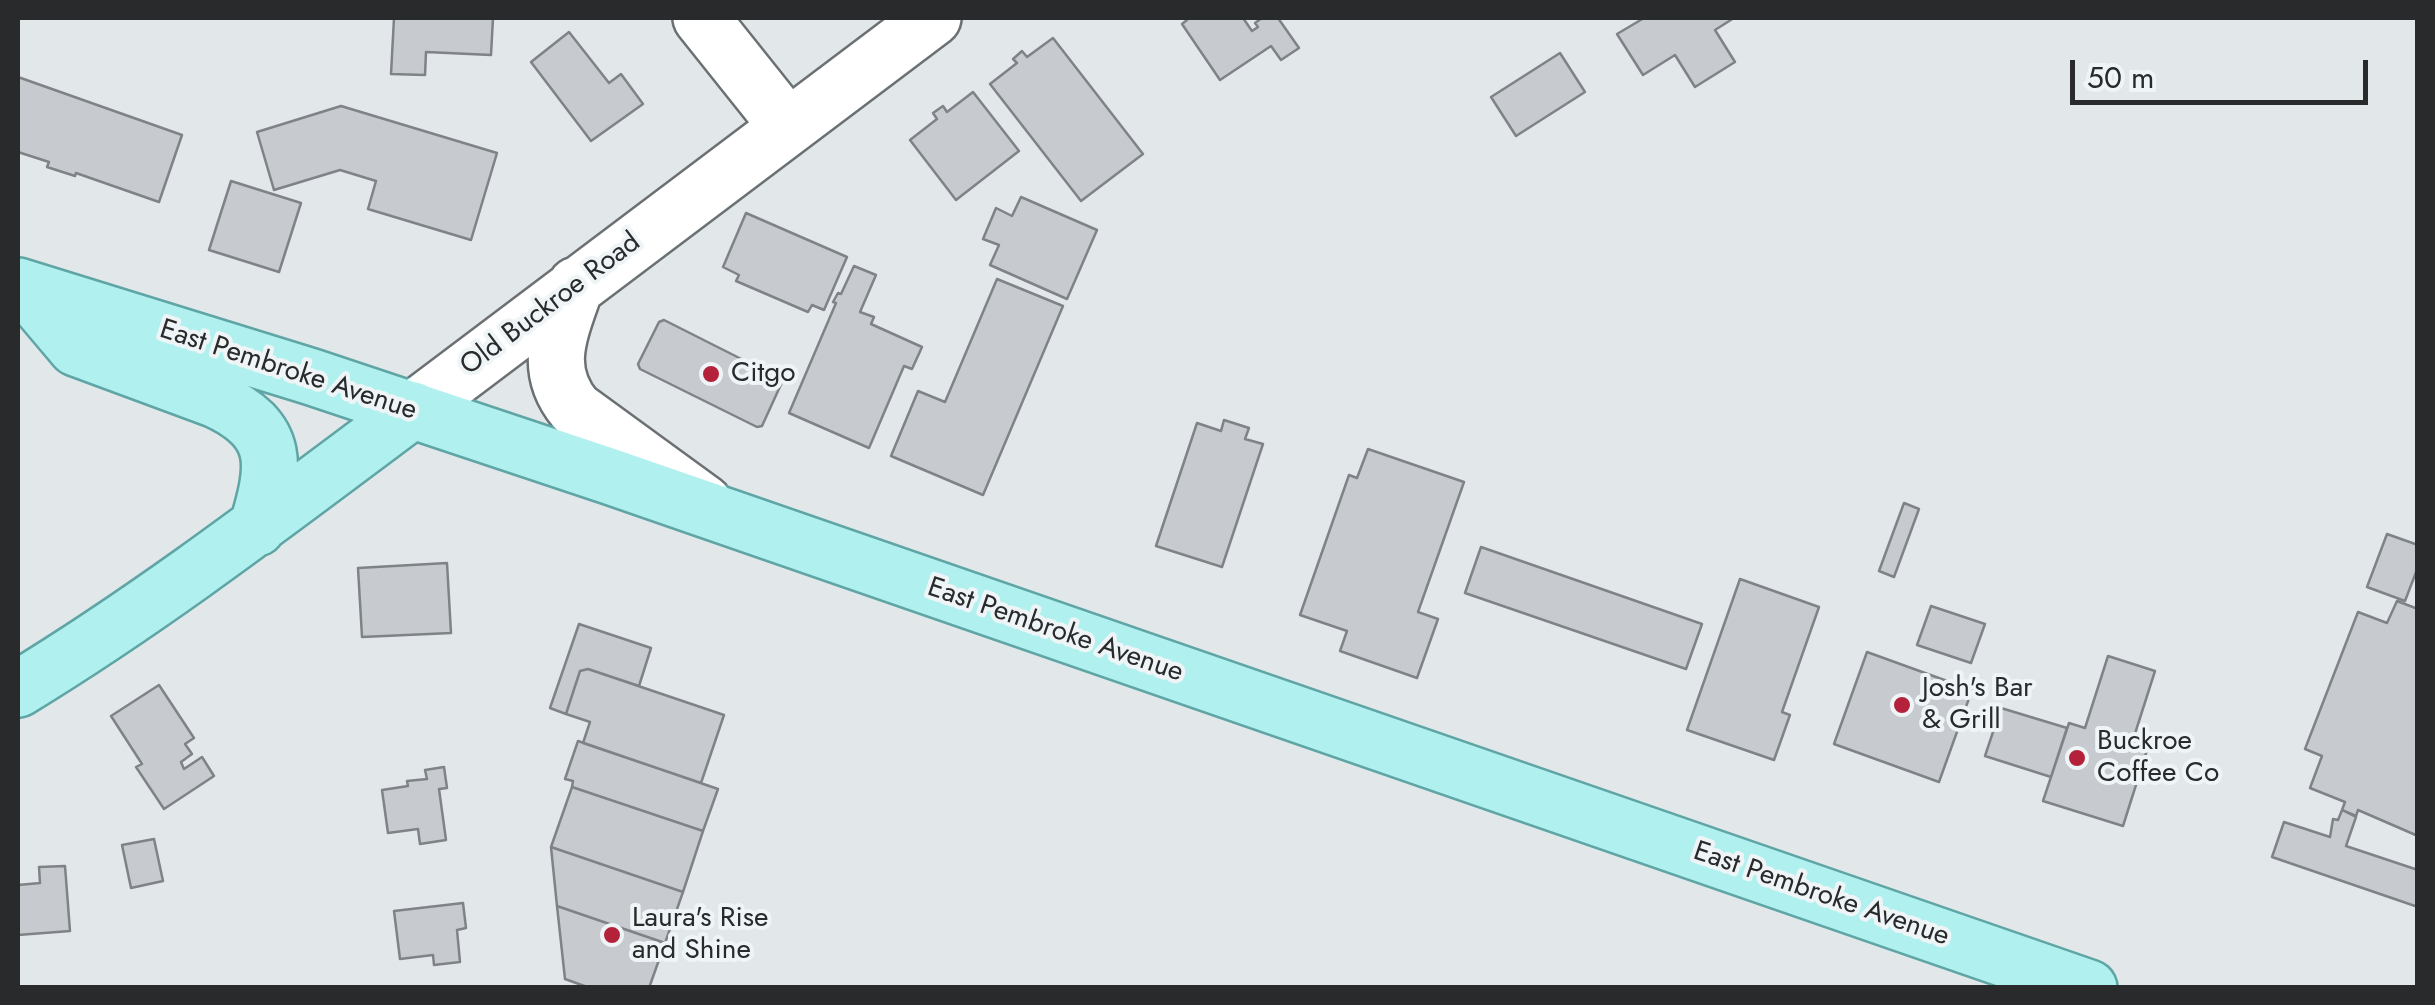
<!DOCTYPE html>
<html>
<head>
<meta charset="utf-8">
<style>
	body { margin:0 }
	#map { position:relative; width:2435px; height:1005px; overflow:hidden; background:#e2e8ea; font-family:Jost,sans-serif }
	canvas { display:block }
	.frame { position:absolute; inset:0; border:20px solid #282a2b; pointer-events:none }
	.scale { position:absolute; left:2070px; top:60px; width:298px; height:45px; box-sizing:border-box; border:5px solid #282a2b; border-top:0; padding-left:12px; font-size:30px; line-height:35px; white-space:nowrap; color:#282a2b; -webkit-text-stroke:8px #eff5f7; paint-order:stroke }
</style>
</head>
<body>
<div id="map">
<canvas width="2435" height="1005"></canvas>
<div class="frame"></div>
<div class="scale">50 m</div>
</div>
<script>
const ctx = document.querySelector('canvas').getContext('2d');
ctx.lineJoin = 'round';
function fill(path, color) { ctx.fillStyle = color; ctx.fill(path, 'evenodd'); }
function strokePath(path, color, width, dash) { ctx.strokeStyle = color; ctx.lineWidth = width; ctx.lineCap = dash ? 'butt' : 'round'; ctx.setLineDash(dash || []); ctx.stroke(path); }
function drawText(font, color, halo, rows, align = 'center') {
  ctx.font = font + ' Jost,sans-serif'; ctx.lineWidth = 8; ctx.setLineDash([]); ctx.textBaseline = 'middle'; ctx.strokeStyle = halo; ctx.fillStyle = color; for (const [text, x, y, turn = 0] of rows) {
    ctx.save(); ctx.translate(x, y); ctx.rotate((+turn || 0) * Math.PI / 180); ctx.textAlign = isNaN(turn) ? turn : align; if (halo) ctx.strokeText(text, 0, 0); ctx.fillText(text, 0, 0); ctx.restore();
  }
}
const building = new Path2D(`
	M394,18h99l-2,37 -65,-3 -1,23 -34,-1z
	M1185,18h58l9,13 6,-4 -3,-4 7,-5h16l21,30 -18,12 -10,-14 -51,34 -38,-56 5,-4z
	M1644,18h90l-19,12 20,32 -40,25 -20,-32 -32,20 -26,-41z
	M569,32l40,51 12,-9 22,30 -52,37 -60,-79z
	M1053,38l90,116 -62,47 -91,-117 27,-21 -4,-4 9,-8 5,6z
	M1560,53l25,39 -69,44 -25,-39z
	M18,77l164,58 -23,67 -83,-29 -1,3 -28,-9 2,-5 -31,-10z
	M973,92l46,59 -63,49 -46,-60 27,-21 -4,-6 10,-7 4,6z
	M341,106l156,47 -26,87 -103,-31 8,-28 -36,-11 -66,20 -17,-58z
	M231,181l70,22 -22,69 -70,-22z
	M1021,197l76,33 -30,69 -77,-34 9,-20 -16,-6 13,-31 16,8z
	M746,213l101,44 -23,53 -12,-5 -4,7 -72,-31 3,-6 -16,-8z
	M854,266l22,9 -16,37 14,5 -3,7 51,23 -10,22 -8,-3 -35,82 -80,-35 47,-110 -3,-1 5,-9 3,1z
	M997,279l66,27 -80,189 -92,-39 27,-65 27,11z
	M664,320l119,60 -21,46 -5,1 -117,-58 -2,-5 21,-42z
	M1224,420l25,8 -4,11 18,5 -41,123 -66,-21 41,-123 24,8z
	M1368,449l96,33 -46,130 20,7 -21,59 -77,-27 7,-20 -47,-16 49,-140 8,3z
	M1904,503l15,6 -25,68 -15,-6z
	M2387,534l31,11v22l-13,34 -38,-14z
	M1481,547l221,77 -16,45 -221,-76z
	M447,563l4,70 -89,4 -4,-69z
	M1740,579l79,28 -37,105 8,3 -16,45 -87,-30z
	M2397,601l21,8v227l-60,-26 -2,6 -14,-6 3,-8 -35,-14 12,-32 -17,-7 53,-137 29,11z
	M1931,606l54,18 -14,39 -54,-18z
	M579,624l72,24 -12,38 -51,-17 -8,2 -14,43 -16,-6z
	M1867,652l105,38 -33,92 -105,-38z
	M2108,656l47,15 -23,72 16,4 -25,79 -80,-25 26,-78 16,5z
	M588,669l136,46 -23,68 -118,-40 7,-21 -24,-8 14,-43z
	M159,685l35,53 -9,6 7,10 -11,8 3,7 18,-12 12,19 -50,33 -28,-42 6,-3 -31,-48z
	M2001,708l66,20 -16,49 -66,-21z
	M578,741l140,48 -15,42 -131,-44 1,-6 -8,-2z
	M444,767l3,21 -8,1 7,51 -26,4 -2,-15 -30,4 -6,-43 26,-4 -1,-5 20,-2 -2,-9z
	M572,787l131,44 -20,61 -132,-45z
	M2342,810l14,7 -10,29 72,24v37l-146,-50 12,-35 46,15 3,-18 5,1z
	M154,839l9,42 -32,7 -9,-43z
	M551,847l132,45 -18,51 -108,-37z
	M65,866l5,65 -52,4v-50l22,-2 -1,-16z
	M463,903l3,25 -9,2 3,32 -26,3 -1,-10 -33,4 -6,-48z
	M557,906l108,37 -16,45h-59l-25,-9z`);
fill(building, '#c7cace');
strokePath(building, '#7f8287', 2.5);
const minor = new Path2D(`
	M701,18l87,109
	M576,285c-15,45 -35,83 -1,124l129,94
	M413,410l520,-392`);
const major = new Path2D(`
	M18,286l294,91 297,99 1480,512
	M27,290l49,58 138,51c69,31 61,68 43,129
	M18,689c138,-84 265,-182 395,-279`);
strokePath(minor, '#6b7073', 60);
strokePath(major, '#5fa5a5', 60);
strokePath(minor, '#fff', 55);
strokePath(major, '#b0f1f0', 55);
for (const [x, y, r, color] of [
	[711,374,10,"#b4213a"],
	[1902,705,10,"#b4213a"],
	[2077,758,10,"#b4213a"],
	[612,935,10,"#b4213a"]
]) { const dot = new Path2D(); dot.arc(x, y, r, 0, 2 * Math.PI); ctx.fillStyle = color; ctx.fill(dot); strokePath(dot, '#eff5f7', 4); }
drawText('28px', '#282a2b', '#eff5f7', [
	["Old Buckroe Road",551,305,-37],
	["East Pembroke Avenue",288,371,18],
	["East Pembroke Avenue",1055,631,19],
	["East Pembroke Avenue",1821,895,19]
]);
drawText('28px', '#282a2b', '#eff5f7', [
	["Citgo",731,374],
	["Josh's Bar",1922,689],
	["& Grill",1922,721],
	["Buckroe",2097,742],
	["Coffee Co",2097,774],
	["Laura's Rise",632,919],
	["and Shine",632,951]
], 'left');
</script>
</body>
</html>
